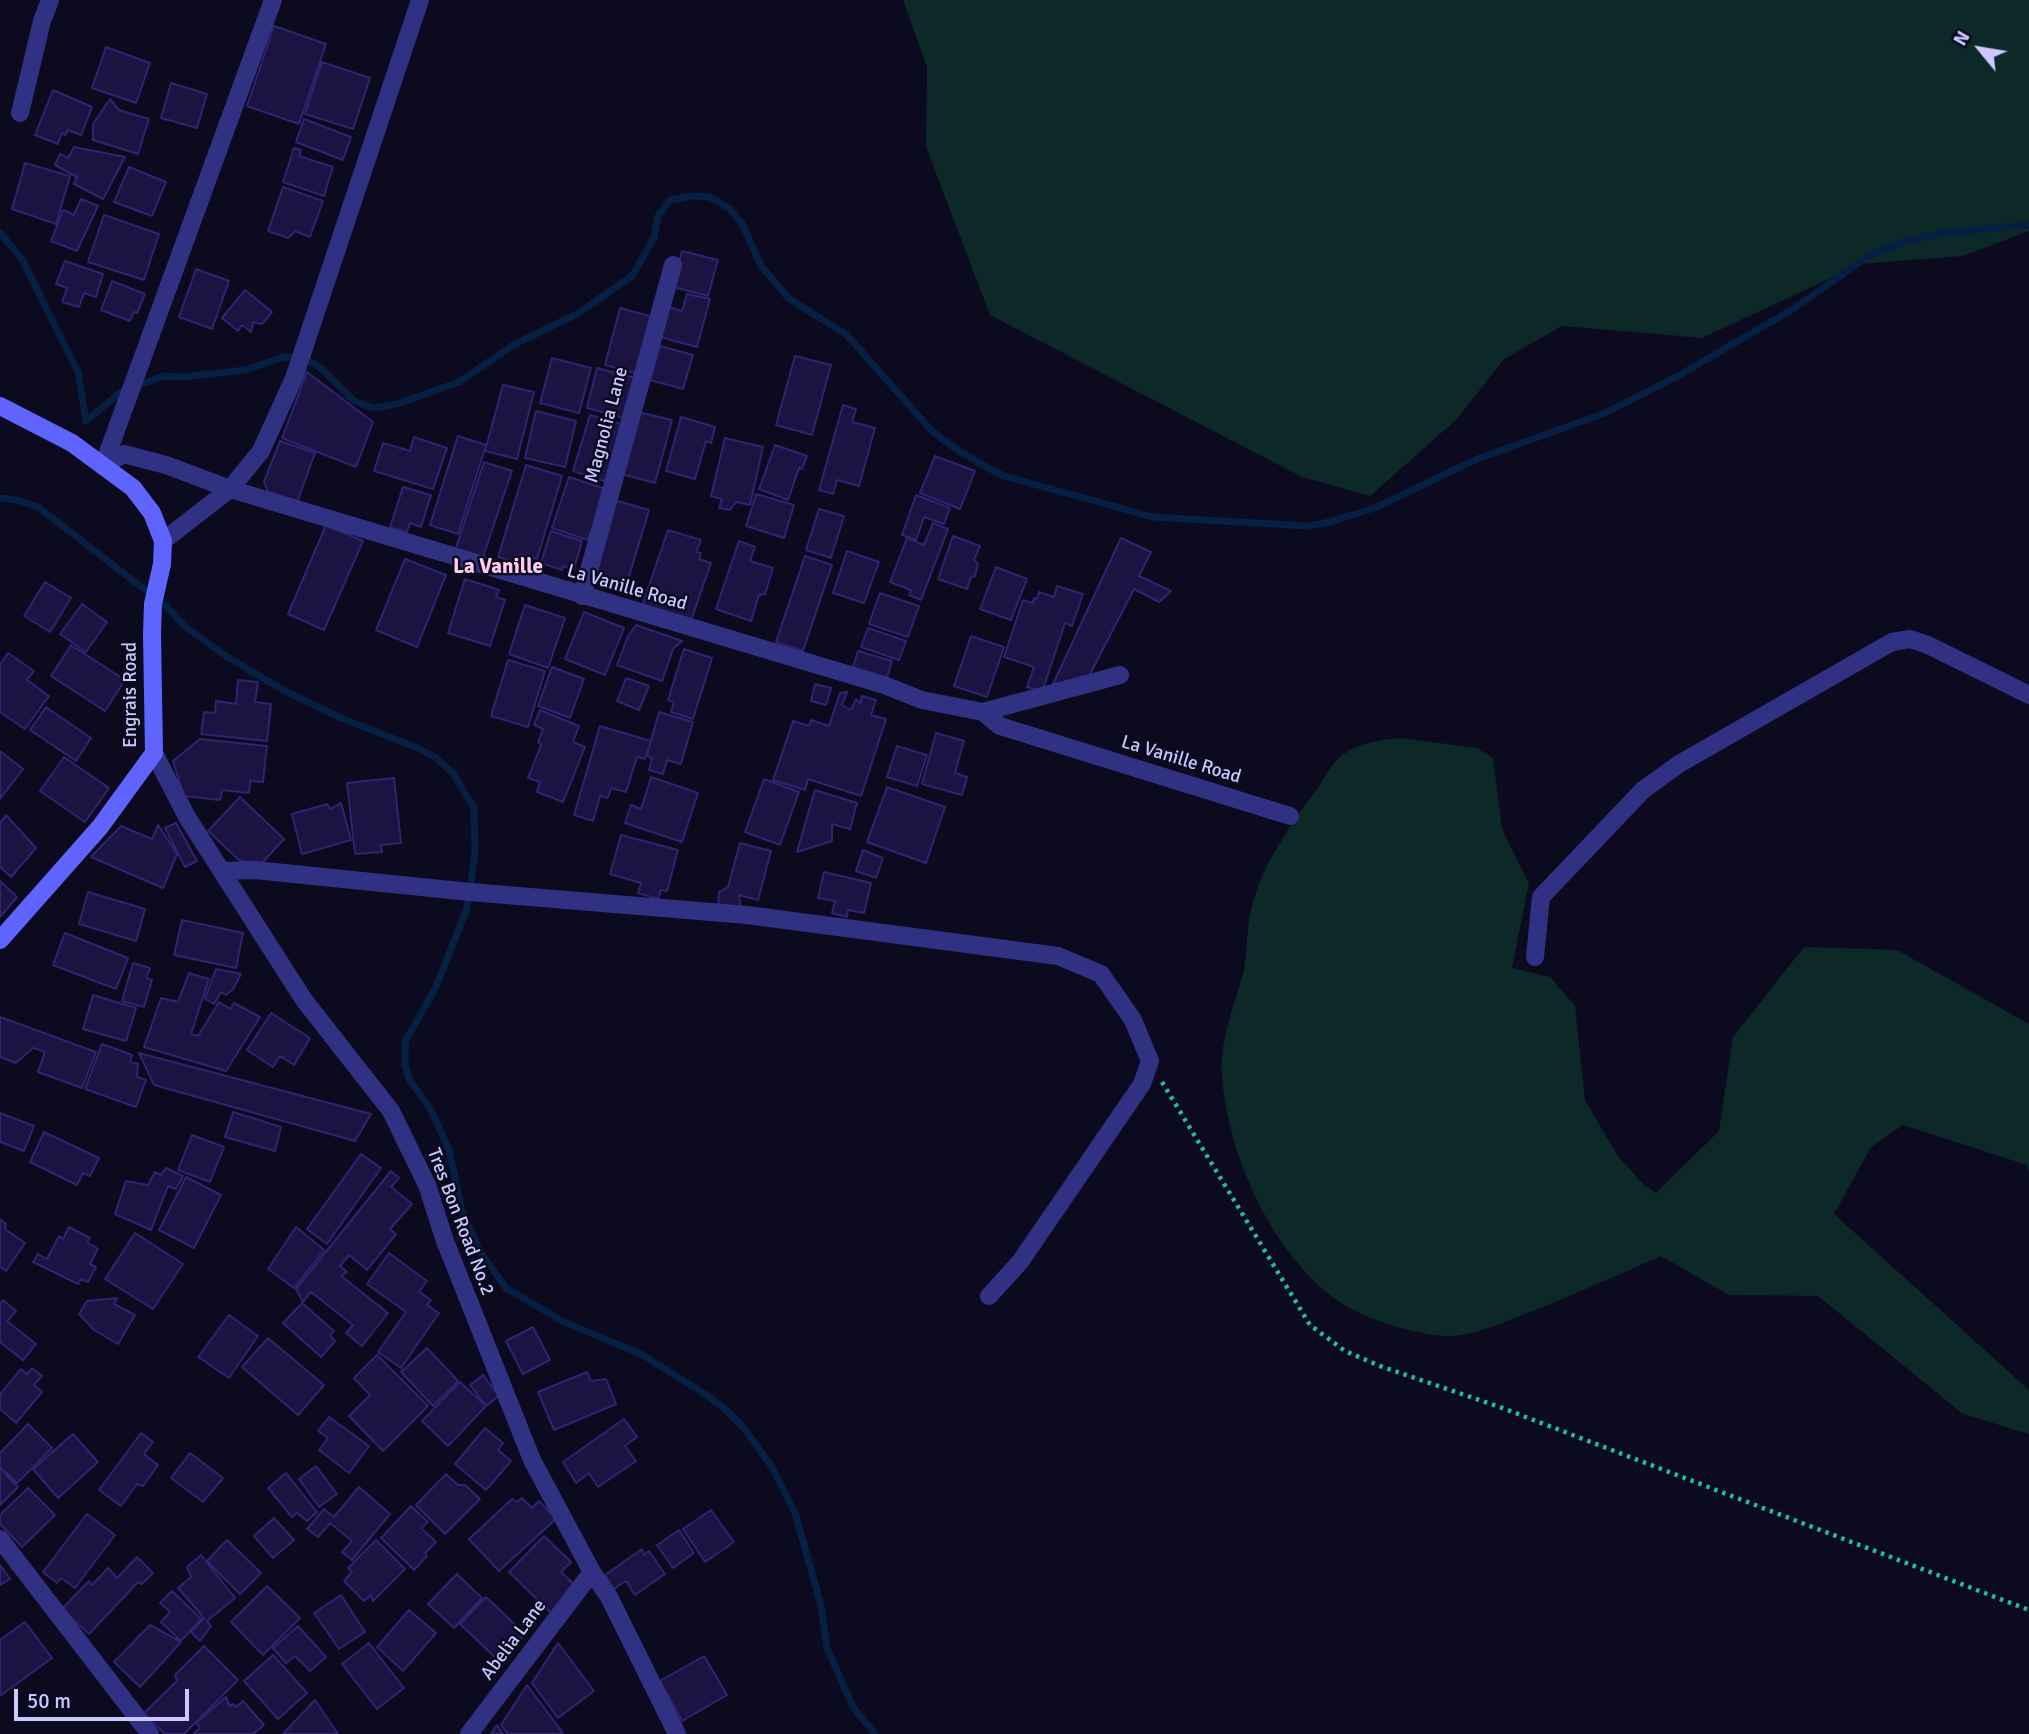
<!DOCTYPE html>
<html>
<head>
<meta charset="utf-8">
<style>
	body { margin:0 }
	#map { position:relative; width:2029px; height:1734px; overflow:hidden; background:#0c0a1f; font-family:Signika,sans-serif }
	canvas { display:block }
	.north { position:absolute; left:1945px; top:14px; width:70px; height:70px; -webkit-text-stroke:5px #0c0a1f; paint-order:stroke; rotate:300deg; font-size:19px; font-weight:700; line-height:28px; text-align:center; color:#cbc8ff }
	.north::after { content:''; display:block; margin:auto; width:24px; height:32px; background:#cbc8ff; clip-path:polygon(50% 0,100% 100%,50% 72%,0 100%) }
	.scale { position:absolute; left:14px; top:1689px; width:175px; height:32px; box-sizing:border-box; border:4px solid #cbc8ff; border-top:0; padding-left:9px; font-size:21px; line-height:24px; white-space:nowrap; color:#cbc8ff; -webkit-text-stroke:5px #0c0a1f; paint-order:stroke }
</style>
</head>
<body>
<div id="map">
<canvas width="2029" height="1734"></canvas>
<div class="north">N</div>
<div class="scale">50 m</div>
</div>
<script>
const ctx = document.querySelector('canvas').getContext('2d');
ctx.lineJoin = 'round';
function fill(path, color) { ctx.fillStyle = color; ctx.fill(path, 'evenodd'); }
function strokePath(path, color, width, dash) { ctx.strokeStyle = color; ctx.lineWidth = width; ctx.lineCap = dash ? 'butt' : 'round'; ctx.setLineDash(dash || []); ctx.stroke(path); }
function drawText(font, color, halo, rows, align = 'center') {
  ctx.font = font + ' Signika,sans-serif'; ctx.lineWidth = 5; ctx.setLineDash([]); ctx.textBaseline = 'middle'; ctx.strokeStyle = halo; ctx.fillStyle = color; for (const [text, x, y, turn = 0] of rows) {
    ctx.save(); ctx.translate(x, y); ctx.rotate((+turn || 0) * Math.PI / 180); ctx.textAlign = isNaN(turn) ? turn : align; if (halo) ctx.strokeText(text, 0, 0); ctx.fillText(text, 0, 0); ctx.restore();
  }
}
fill(new Path2D(`
	M903,0h1126v231l-66,25 -102,8 -159,74 -140,-12 -58,33 -47,60 -87,77 -68,-19 -312,-162 -64,-168 1,-80z
	M1401,738l76,10 16,10 9,71 27,54 -17,85 38,9 25,29 10,94 32,55 26,29 13,9 63,-62 14,-94 71,-90 93,3 132,74v147l-2,-6 -124,-40 -32,22 -37,67 195,176v44l-66,-20 -145,-118 -89,-1 -68,-39c-48,21 -96,43 -146,62 -21,8 -44,18 -66,18 -34,-1 -87,-17 -115,-38 -63,-47 -106,-143 -112,-221 -3,-37 13,-72 22,-108 4,-19 2,-39 7,-58 10,-47 41,-87 68,-125 7,-11 15,-26 26,-33 15,-10 38,-14 56,-15z`), '#0c2927');
strokePath(new Path2D(`
	M0,233l22,26 56,113 8,49
	M86,421l35,-29 42,-16 20,1 62,-7 39,-13 21,1 17,11 32,32 19,7 24,-4 62,-22 56,-38 62,-30 55,-38 22,-38 4,-22 12,-16 21,-4 19,1 20,12 13,16 17,39 28,34 59,37 84,95c22,19 47,33 73,46l149,41 155,9 22,-4 47,-15 100,-48 128,-46 73,-37 115,-67 76,-53 40,-16 45,-8 75,-7
	M0,498l17,2 21,7 128,99 21,22 39,28 57,34 58,28 77,30 18,10 17,15 21,35 1,42 -5,42 -4,19 -31,78 -30,53v23l4,14 22,31 18,40 13,61 19,42 25,35 58,34 77,32 67,42 19,15 17,17 28,39 23,46 26,92 6,43 26,59 22,27`), '#061f42', 7);
const building = new Path2D(`
	M274,26l52,18 -27,80 -52,-18z
	M106,47l44,16 -14,40 -44,-15z
	M322,62l48,16 -17,51 -48,-15z
	M171,83l36,11 -10,34 -36,-10z
	M53,90l39,17 -11,28 -13,-5 -3,5 -3,-2 -4,11 -23,-9z
	M110,99l9,11 30,9 -11,35 -45,-14v-16z
	M304,119l47,18 -8,23 -47,-18z
	M74,147l51,10 -22,42 -29,-15 3,-7 -22,-12 5,-11 8,4z
	M294,148l7,2 -2,6 34,11 -9,29 -41,-14z
	M25,163l45,13 -14,48 -44,-15z
	M129,167l37,15 -14,34 -38,-14z
	M283,187l40,14 -13,36 -15,-6 -7,7 -20,-7z
	M81,199l17,7 -21,45 -26,-10 12,-31 11,5z
	M104,215l55,19 -15,46 -56,-18z
	M682,251l36,9 -10,36 -35,-9z
	M65,261l38,13 -7,23 -12,-4 -5,14 -17,-5 5,-14 -11,-4z
	M196,269l33,12 -17,48 -33,-12z
	M112,281l33,13 -8,19 -3,-1 -4,9 -29,-11z
	M245,290l27,22 -10,12 -9,-2 -2,10 -9,-7 -4,6 -16,-13z
	M687,294l23,5 -13,48 -37,-10 8,-30 14,4z
	M620,308l33,9 -15,57 -33,-9z
	M660,346l33,9 -10,34 -33,-9z
	M795,356l36,9 -19,70 -36,-10z
	M552,358l39,10 -12,45 -39,-10z
	M597,368l38,10 -11,40 -37,-10z
	M307,372l66,50 -17,45 -74,-29z
	M503,385l31,7 -17,67 -32,-8z
	M843,405l13,4 -4,13 23,6 -16,58 -22,-6 -4,14 -14,-4z
	M536,411l40,10 -11,46 -40,-9z
	M638,412l34,8 -17,63 -33,-9z
	M590,415l34,10 -17,57 -34,-11z
	M681,417l34,10 -4,16 -5,-2 -11,38 -29,-8z
	M458,436l28,9 -28,89 -28,-9z
	M414,437l33,11 -14,41 -59,-18 9,-28 27,8z
	M725,438l38,9 -13,58 -14,-3 -6,8 -11,-2 3,-9 -11,-3z
	M280,441l35,12 -19,52 -26,-8 -6,-15z
	M775,445l32,11 -5,13 -3,-1 -11,32 -29,-11z
	M935,456l40,15 -15,38 -40,-16z
	M484,462l28,9 -30,89 -27,-9z
	M526,465l36,11 -25,83 -17,-5 -6,8 -16,-5z
	M569,477l37,12 -18,51 -36,-12z
	M403,487l28,8 -10,32 -11,-4 -3,9 -17,-5z
	M756,494l38,11 -10,33 -38,-12z
	M916,495l34,13 -6,16 -20,-7 -8,23 -14,-5z
	M614,500l35,10 -24,80 -34,-10z
	M819,509l25,7 -13,42 -25,-8z
	M933,523l15,6 -27,71 -12,-5 2,-5 -21,-8 17,-44 17,7z
	M326,525l37,16 -39,89 -36,-16z
	M668,530l33,10 -5,12 5,1 -2,6 12,4 -22,63 -48,-17z
	M551,531l31,10 -8,28 -11,-3 -1,4 -21,-7z
	M953,536l27,10 -6,14 4,4 -3,12 -4,1 -4,12 -29,-10z
	M1121,538l30,14 -12,24 32,15 -12,11 -25,-13 -46,89 -35,6z
	M739,541l16,6 -5,14 23,7 -8,26 -6,1 -8,26 -35,-12z
	M847,551l32,11 -15,41 -31,-10z
	M805,556l27,9 -29,86 -27,-9z
	M405,559l41,16 -29,72 -41,-17z
	M996,567l31,12 -16,41 -31,-11z
	M465,579l34,11 -3,7 9,3 -15,46 -42,-13z
	M45,582l26,16 -21,34 -26,-16z
	M1057,586l26,8 -11,32 -7,-3 -23,69 -15,-5 7,-20 -30,-10 19,-57 10,3 1,-5 3,1 2,-7 15,5z
	M880,593l39,13 -11,31 -39,-13z
	M82,604l25,18 -21,30 -26,-18z
	M525,605l40,13 -17,50 -39,-14z
	M584,612l40,16 -19,47 -40,-16z
	M636,625l46,16 -9,8 -11,32 -45,-16 11,-29z
	M868,628l38,13 -7,19 -38,-13z
	M971,636l33,11 -17,50 -33,-11z
	M71,645l54,35 -20,31 -54,-35z
	M684,649l28,9 -19,61 -22,-7 3,-10 -6,-2z
	M858,651l34,10 -7,23 -34,-11z
	M8,653l26,18 -7,9 22,16 -24,33 -25,-17v-47z
	M508,660l37,11 -17,56 -37,-11z
	M552,667l32,12 -14,39 -32,-12z
	M626,678l23,8 -10,24 -22,-9z
	M238,680l20,2 -3,20 16,2 -4,37 -66,-7 3,-22 11,1 1,-12 20,3z
	M815,684l16,4 -5,17 -15,-4z
	M847,692l-5,13 9,5 5,-11 4,5 2,-8 14,4 -5,15 15,4 -25,77 -53,-17 -3,11 -32,-10 20,-59 16,5 2,-6 18,6 11,-33z
	M46,707l45,31 -15,23 -46,-31z
	M540,710l39,16 -6,16 12,5 -22,55 -26,-10 3,-10 -12,-4 13,-33 -3,-3 5,-13 -9,-4z
	M659,712l34,10 -12,42 -14,-4 -4,14 -14,-4 3,-11 -5,-4z
	M600,726l51,15 -6,18 -8,-2 -11,35 -15,-4 -3,10 -8,-2 -7,25 -19,-6z
	M936,733l28,8 -9,32 12,4 -5,18 -40,-11z
	M200,739l67,7 -4,36 -13,-1 -1,12 -27,-3 -2,10 -36,-4 -11,-35z
	M897,746l30,9 -10,31 -30,-9z
	M0,751l23,18 -23,30z
	M64,757l45,31 -24,34 -45,-31z
	M651,777l47,16 -16,49 -57,-19 6,-18 10,4z
	M394,778l7,65 -20,2 1,7 -27,2 -8,-71z
	M764,779l35,13 -19,53 -35,-13z
	M887,787l58,20 -19,56 -59,-21z
	M815,790l42,13 -7,26 -18,-5v17l-35,11z
	M240,797l44,42 -25,27 -20,-6 -31,-29z
	M341,803l10,37 -49,14 -10,-40 35,-10 3,5z
	M6,815l30,33 -25,29 -11,-10v-44z
	M176,823l21,38 -12,6 -20,-39z
	M158,825l19,29 -14,34 -72,-31 30,-31 31,13z
	M621,835l57,15 -11,41 -6,-1 -3,9 -20,-6 3,-10 -31,-9z
	M740,843l31,8 -13,49 -19,-5 2,13 -23,-2 1,-14 9,-5z
	M863,850l20,8 -7,20 -20,-7z
	M824,872l47,11 -7,30 -16,-3 -1,7 -15,-4 3,-12 -17,-3z
	M0,881l17,16 -17,20z
	M88,892l57,17 -9,32 -57,-17z
	M182,920l61,13 -7,35 -62,-13z
	M65,933l63,25 -12,31 -63,-24z
	M133,963l17,5 -4,10 6,2 -8,27 -22,-6z
	M216,969l25,5 -8,15 -7,6 -5,-3 -7,12 -9,-5z
	M189,973l20,6 -18,55 7,2 21,-34 12,7 3,-6 26,14 -34,54 -82,-24 17,-49 17,4z
	M93,995l43,13 -10,33 -43,-12z
	M271,1013l39,25 -16,27 -14,-9 -7,11 -26,-17z
	M0,1017l96,35 -14,36 -44,-16 7,-20 -12,-4 -17,15 -16,-6z
	M102,1044l30,11 -2,7 8,2 -1,13 9,3 -10,27 -51,-18z
	M139,1053l232,61 -16,27 -201,-56z
	M233,1112l48,15 -6,24 -50,-14z
	M0,1113l34,13 -10,25 -24,-9z
	M44,1132l55,26 -9,18 -7,-3 -6,12 -47,-23z
	M192,1135l32,12 -14,35 -32,-12z
	M361,1154l20,14 -54,76 -20,-15z
	M166,1168l17,8 -7,13 -8,-3 -17,44 -36,-16 11,-33 22,4 7,-13 6,3z
	M391,1171l8,7 -8,9 21,17 -22,25 6,5 -29,36 -18,-15 -9,11 7,6 -6,4 47,37 -26,33 -16,-13 7,-8 -42,-33 -8,10 -7,-13z
	M186,1177l35,18 -27,53 -35,-18z
	M0,1219l6,5 -1,5 20,14 -19,28 -6,-4z
	M69,1227l21,11 -3,4 11,7 -8,15 6,3 -8,15 -7,-3 -3,5 -45,-22 5,-8 9,5 12,-23 4,3z
	M296,1227l28,23 -30,38 -26,-19z
	M135,1233l48,31 -30,45 -48,-30z
	M389,1253l38,28 -8,11 12,8 -4,5 12,8 -38,55 -23,-16 28,-40 -39,-28z
	M117,1298l-3,6 21,11 -17,29 -24,-14 -15,-16 8,-13z
	M3,1300l13,11 -9,10 29,23 -13,16 -23,-18v-38z
	M302,1303l32,28 -4,5 5,5 -14,16 -38,-34z
	M229,1315l29,21 -29,42 -31,-21z
	M533,1327l17,33 -27,14 -17,-33z
	M268,1338l56,47 -26,30 -56,-48z
	M427,1348l31,33 -25,25 -32,-34z
	M377,1355l51,51 -45,45 -34,-35 21,-21 -16,-17z
	M32,1368l10,8 -8,9 8,7 -26,31 -16,-14v-15l21,-25 6,5z
	M587,1372l4,9 15,-2 10,25 -62,26 -16,-38z
	M483,1375l16,21 -13,10 -16,-21z
	M460,1382l26,24 -38,40 -26,-25z
	M329,1417l40,29 -20,27 -30,-23 9,-12 -10,-7z
	M624,1419l13,18 -12,9 11,15 -38,26 -9,-14 -13,10 -13,-21z
	M28,1424l24,24 -35,35 -17,-16v-14z
	M485,1428l18,15 -5,7 13,11 -25,29 -31,-26z
	M141,1433l12,9 -9,12 14,11 -15,21 -6,-2 -16,22 -22,-16z
	M73,1434l25,28 -40,36 -25,-29z
	M190,1453l33,25 -20,24 -32,-24z
	M316,1466l21,28 -18,13 -20,-28z
	M0,1468l18,19 -18,18z
	M286,1473l31,39 -10,9 -10,-8 -5,4 -24,-29z
	M446,1474l12,11h7l15,14 -35,35 -29,-29z
	M359,1487l31,27 -38,46 -10,-8 10,-11 -22,-18 -12,14 -11,-8 17,-20 10,8z
	M28,1488l27,27 -33,32 -22,-23v-9z
	M522,1498l10,10 7,-7 17,18 -57,52 -30,-32 43,-40 5,3z
	M411,1506l17,16 -7,6 15,14 -11,11 2,3 -13,14 -33,-32z
	M711,1510l23,32 -29,20 -22,-33z
	M87,1514l28,21 -40,53 -14,-10 -4,5 -14,-11z
	M274,1518l20,22 -21,18 -19,-22z
	M679,1530l15,23 -21,15 -16,-23z
	M544,1536l27,26 -10,10 17,16 -26,26 -43,-42z
	M227,1540l34,33 -21,21 -33,-33z
	M376,1540l29,29 -32,32 -2,-6 -7,6 -20,-20 8,-9 -4,-4z
	M642,1549l2,6 5,-4 16,23 -30,21 -9,-14 -12,8 -9,-14z
	M201,1555l34,43 -28,23 4,5 -11,15 -9,-9 13,-14 -26,-30 13,-11 -4,-10z
	M137,1557l16,16 -11,11 -4,-2 -49,52 -27,-25 27,-28 3,4 16,-17 9,10z
	M0,1565l10,14 -10,6z
	M457,1574l25,24 -28,30 -26,-24z
	M267,1586l33,32 -37,37 -32,-33z
	M172,1591l29,28 -20,22 -20,-19 9,-10 -10,-9z
	M341,1595l24,37 -26,17 -25,-36z
	M486,1597l39,37 -26,27 -39,-37z
	M409,1610l27,23 -33,38 -26,-24z
	M25,1622l27,36 -52,38v-56z
	M150,1625l31,17 -41,45 -26,-25z
	M298,1626l28,31 -16,14 -15,-15 -9,7 -13,-15z
	M369,1643l35,45 -27,21 -35,-45z
	M558,1643l36,48 -36,27 -26,-35z
	M204,1646l34,34 -54,54h-19l-21,-21 33,-32 -2,-6z
	M273,1655l34,38 -29,26 -34,-38z
	M704,1656l23,39 -45,26 -22,-40z
	M527,1685l36,48 -2,1h-53l-7,-9z
	M226,1697l4,9 3,-2 3,3 7,-6 21,24 -11,9h-58l-1,-1 6,-5 -4,-5z
	M315,1700l23,34h-55z
	M497,1725l6,9h-12z`);
fill(building, '#1b1442');
strokePath(building, '#2e2470', 2);
strokePath(new Path2D(`
	M1162,1082l148,243 35,26 35,15 117,40 532,204`), '#20bba9', 4.5, [3.5, 5]);
strokePath(new Path2D(`
	M20,113l22,-92 8,-21
	M103,466l21,-12 42,11 64,24 654,196 38,15 61,12 137,-37
	M103,466l170,-466
	M163,541l67,-52 31,-38 33,-73 126,-378
	M582,596l91,-331
	M983,712l17,14 290,90
	M154,753l33,64 117,183 87,111 36,74 18,56 87,219 60,112 17,25 68,137
	M222,871l33,-1 215,22 277,23 311,41 43,18 32,46 17,41 -8,23 -122,178 -31,34
	M1535,957l6,-60 102,-107 36,-26 213,-122 18,-3 18,6 101,50
	M0,1539l150,195
	M469,1734l123,-162`), '#303183', 18);
strokePath(new Path2D(`
	M0,406l72,37 61,45 19,25 11,28 -1,23 -9,40 -1,30 2,119 -54,74 -100,113`), '#5f64ff', 18);
drawText('19px', '#cbc8ff', '#0c0a1f', [
	["Magnolia Lane",607,425,-75],
	["La Vanille Road",627,588,16],
	["Engrais Road",131,695,-90],
	["La Vanille Road",1181,760,17],
	["Tres Bon Road No.2",460,1222,69],
	["Abelia Lane",514,1640,-53]
]);
drawText('bold 21px', '#ffcaef', '#0c0a1f', [
	["La Vanille",498,567]
]);
</script>
</body>
</html>
